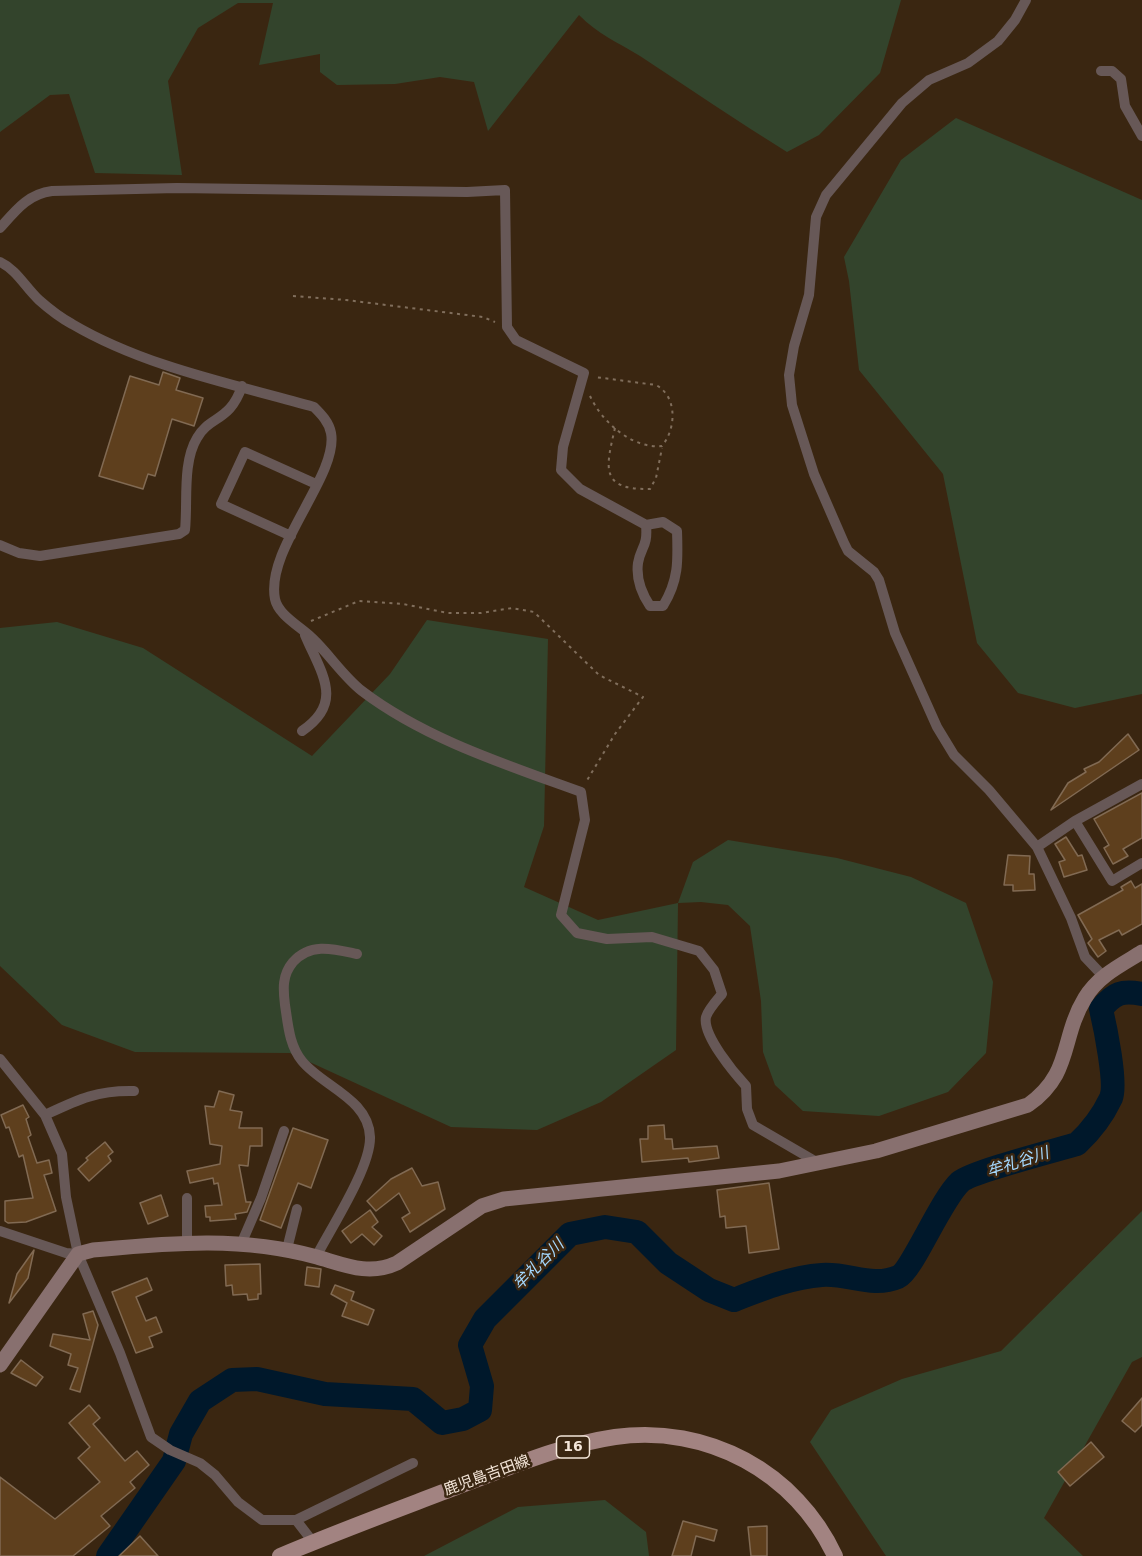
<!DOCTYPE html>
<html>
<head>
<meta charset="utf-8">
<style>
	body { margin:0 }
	canvas { display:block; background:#3a2611 }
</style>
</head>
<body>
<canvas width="1142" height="1556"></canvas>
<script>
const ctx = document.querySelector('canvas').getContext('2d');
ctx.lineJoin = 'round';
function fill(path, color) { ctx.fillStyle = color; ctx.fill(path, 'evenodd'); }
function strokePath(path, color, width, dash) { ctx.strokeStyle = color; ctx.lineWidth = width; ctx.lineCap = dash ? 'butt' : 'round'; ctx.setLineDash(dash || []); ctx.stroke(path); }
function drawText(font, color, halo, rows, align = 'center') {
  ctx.font = font + ' "DejaVu Sans","Noto Sans JP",sans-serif'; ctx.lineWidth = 5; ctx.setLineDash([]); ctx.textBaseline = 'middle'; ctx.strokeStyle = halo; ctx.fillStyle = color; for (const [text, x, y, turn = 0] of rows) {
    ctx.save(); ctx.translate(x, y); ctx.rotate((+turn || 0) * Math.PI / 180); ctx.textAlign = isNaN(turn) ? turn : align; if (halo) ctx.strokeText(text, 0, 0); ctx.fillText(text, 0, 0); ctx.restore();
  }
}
fill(new Path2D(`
	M0,0h901l-21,73 -61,62 -32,17c-50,-31 -98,-64 -147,-96 -23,-14 -42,-22 -61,-41l-91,116 -14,-49 -34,-5 -45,7 -58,1 -17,-13v-18l-61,11 14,-62h-35l-40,25 -30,53 14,94 -87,-2 -26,-79 -19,1 -50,37z
	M956,118l186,82v494l-67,14 -57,-15 -41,-50 -34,-169 -84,-104 -10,-89 -5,-24 57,-97z
	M427,620l121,19 -4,187 -20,61 74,33 80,-17 15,-41 35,-22 109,18 74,19 55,26 27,79 -7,71 -38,39 -69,24 -76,-5 -28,-26 -12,-33 -2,-51 -11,-75 -22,-21 -27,-3 -23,1 -2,147 -75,52 -64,28 -86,-3 -161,-74 -155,-1 -73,-27 -62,-59v-338l57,-6 86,26 169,108 78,-82z
	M1142,1211v146l-10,5 -88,156 39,38h-197l-76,-114 21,-32 71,-31 99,-28z
	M605,1500l41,32 3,24h-225l94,-49z`), '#33442c');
strokePath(new Path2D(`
	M108,1556l66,-95 7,-27 19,-33 32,-21 25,-1 68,15 88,5 29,24 21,-4 17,-9 2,-24 -12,-41 15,-26 85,-85 35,-7 32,5 31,31 41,27 25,10c28,-11 58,-23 88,-25 27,-2 50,13 76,2 14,-6 42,-76 62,-95 11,-10 97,-32 117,-38 13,-12 26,-29 34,-46 6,-14 -6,-72 -10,-89 13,-16 21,-19 41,-15`), '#00182b', 24);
const building = new Path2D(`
	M163,372l17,6 -4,12 27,8 -9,28 -22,-7 -17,57 -7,-2 -5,15 -44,-13 31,-100 29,9z
	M1128,734l11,16 -88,60 17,-27 18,-11 -2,-3 15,-7z
	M1142,793v45l-19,11 5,7 -15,8 -9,-16 5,-3 -15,-26z
	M1066,837l12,19 4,-1 5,15 -23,7 -5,-15 6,-2 -10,-16z
	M1008,855l22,1 -1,18h5l1,16 -22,1v-6h-9z
	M1131,881l4,7 7,-4v40l-20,11 -3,-5 -20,10 7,11 -8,6 -10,-14 4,-4 -14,-24 45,-25 -2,-3z
	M219,1091l15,4 -4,15 12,2 -3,16h23v18h-12l-2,20 -9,-1 7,37h5l-4,10 -12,2 1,5 -26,2v-4h-4l-1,-11 17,-1 -4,-22 -4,1 -1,-6 -23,5 -3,-12 33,-7 2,-18 -12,-2 -5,-38 9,1z
	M23,1105l6,12 -3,2 5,16 -3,2 9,26 12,-3 3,13 -8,2 12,36 -30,11 -18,1 -3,-2v-20l28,-3 -10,-43 -4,2 -10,-30 -3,1 -5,-13z
	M664,1125l1,14h7l1,10 44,-3 2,12 -30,4 -1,-4 -46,4 -2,-23h8v-13z
	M293,1128l35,12 -17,48 -13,-5 -17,45 -21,-8z
	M105,1142l8,10 -5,4 3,5 -22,20 -11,-12 10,-9 -2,-2z
	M412,1168l10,18 16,-4 7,27 -35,23 -8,-14 8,-5 -11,-20 -23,18 -9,-10 24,-22z
	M769,1183l10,66 -30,4 -3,-27 -20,2 -1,-12 -5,1 -3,-27z
	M161,1195l7,21 -20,8 -8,-21z
	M370,1210l8,12 -6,5 10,9 -8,9 -12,-11 -11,9 -9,-12z
	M34,1250l-6,28 -19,25 8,-29z
	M260,1264l1,30h-3v5l-10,1 -1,-6 -14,1 -1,-10 -6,1 -1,-21z
	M307,1267l14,2 -2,18 -14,-2z
	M147,1278l5,12 -16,7 10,24 10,-4 6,15 -13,5 4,10 -17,6 -24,-61z
	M335,1285l19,7 -3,8 23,10 -6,15 -26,-9 5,-13 -16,-9z
	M93,1311l5,14 -18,67 -10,-3 8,-21 -10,-3 3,-11 -21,-8 3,-12 37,6 -7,-26z
	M21,1360l22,17 -7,9 -25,-13z
	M1142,1398v27l-7,7 -13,-11z
	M89,1405l11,13 -7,6 32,37 12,-10 12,14 -19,17 5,6 -34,28 9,10 -37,30h-73v-79l55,42 45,-37 -22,-24 12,-11 -21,-24z
	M1091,1442l13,15 -34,29 -12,-14z
	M683,1521l34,9 -3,11 -18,-5 -5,20h-19z
	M767,1526v30h-16l-3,-29z
	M140,1536l18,20h-39z`);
fill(building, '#5e3f1d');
strokePath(building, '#816a53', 1.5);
strokePath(new Path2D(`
	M293,296l53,4 137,17 12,5
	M590,396c12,26 42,53 72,50 14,-17 16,-49 -6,-61l-61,-8
	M615,428c-9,39 -16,62 35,61l6,-11 6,-30
	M311,621l48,-20 44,3 45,9h33l31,-5 22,4 65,63 44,22 -28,37 -29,48`), '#806e5c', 2, [3, 4.5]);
strokePath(new Path2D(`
	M1026,0l-11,20 -17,21 -30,22 -39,17 -27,23 -76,92 -10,22 -7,78 -15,51 -5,29 3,30 22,69 30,69 4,8 26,21 5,8 16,53 42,94 17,28 35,35 48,57 34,71 14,39 18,19
	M1101,71h11l9,8 4,27 17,30
	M0,228c16,-18 28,-34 52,-37l125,-3 290,4 38,-2 2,137 9,13 68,33 -21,74 -2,23 19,19 66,36 17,-3 14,9c1,29 2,49 -14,75h-13c-8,-12 -14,-28 -12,-43 3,-17 10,-16 8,-38
	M0,262c17,8 25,25 39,38 9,8 22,18 33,24 73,43 161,60 242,83 7,7 15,15 17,26 8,42 -66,116 -56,166 3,16 26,28 37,39 18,17 31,38 50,53 63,48 145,74 219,101l4,28 -24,95 16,18 30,6 45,-2 47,14 15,19 8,24c-5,6 -14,16 -16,23 -4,18 29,57 40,69l1,23 6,16 67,39
	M291,536l-70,-32 24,-52 71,32
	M0,545l19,8 21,3 139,-22 6,-4c3,-28 -3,-67 12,-92 13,-23 33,-16 45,-52
	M302,731c43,-29 19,-58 3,-96
	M1075,821l67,-37
	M1037,847l38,-26 37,60 30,-18
	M0,1059l45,56 17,39 4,43 12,57 42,99 31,84 19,13 30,13 15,12 23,27 24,18h34l117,-57
	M45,1115c32,-15 52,-25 89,-24
	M187,1198v44
	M0,1231l66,22 12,1
	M242,1242l19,-44 23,-67
	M287,1249l10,-40
	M316,1257c15,-29 55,-90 54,-120 -1,-38 -48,-51 -68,-76 -13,-16 -14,-37 -17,-56 -2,-16 -3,-30 8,-43 18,-20 41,-13 64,-8
	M296,1520l17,22`), '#675857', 10);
strokePath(new Path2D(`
	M0,1365l78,-111 15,-4c78,-7 147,-14 224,7 28,8 52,19 80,6l85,-57 22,-7 275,-28 97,-20 152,-46c45,-32 32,-66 57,-107 13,-22 36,-33 57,-46`), '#88706f', 15);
strokePath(new Path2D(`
	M280,1556c59,-25 119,-47 179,-70 50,-18 102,-41 156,-49 92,-13 181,35 220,119`), '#a28381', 16);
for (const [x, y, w] of [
	[573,1447,33]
]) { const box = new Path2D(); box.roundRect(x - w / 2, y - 11, w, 22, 4.5); ctx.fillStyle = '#3a2611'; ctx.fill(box); strokePath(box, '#f4e6d9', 1.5); }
drawText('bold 14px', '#f4e6d9', null, [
	["16",573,1447]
]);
drawText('15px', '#f4e6d9', '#3a2611', [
	["鹿児島吉田線",487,1476,-20]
]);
drawText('italic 16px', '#a4d8fe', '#3a2611', [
	["牟礼谷川",1018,1163,-18],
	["牟礼谷川",539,1265,-45]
]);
</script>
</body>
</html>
